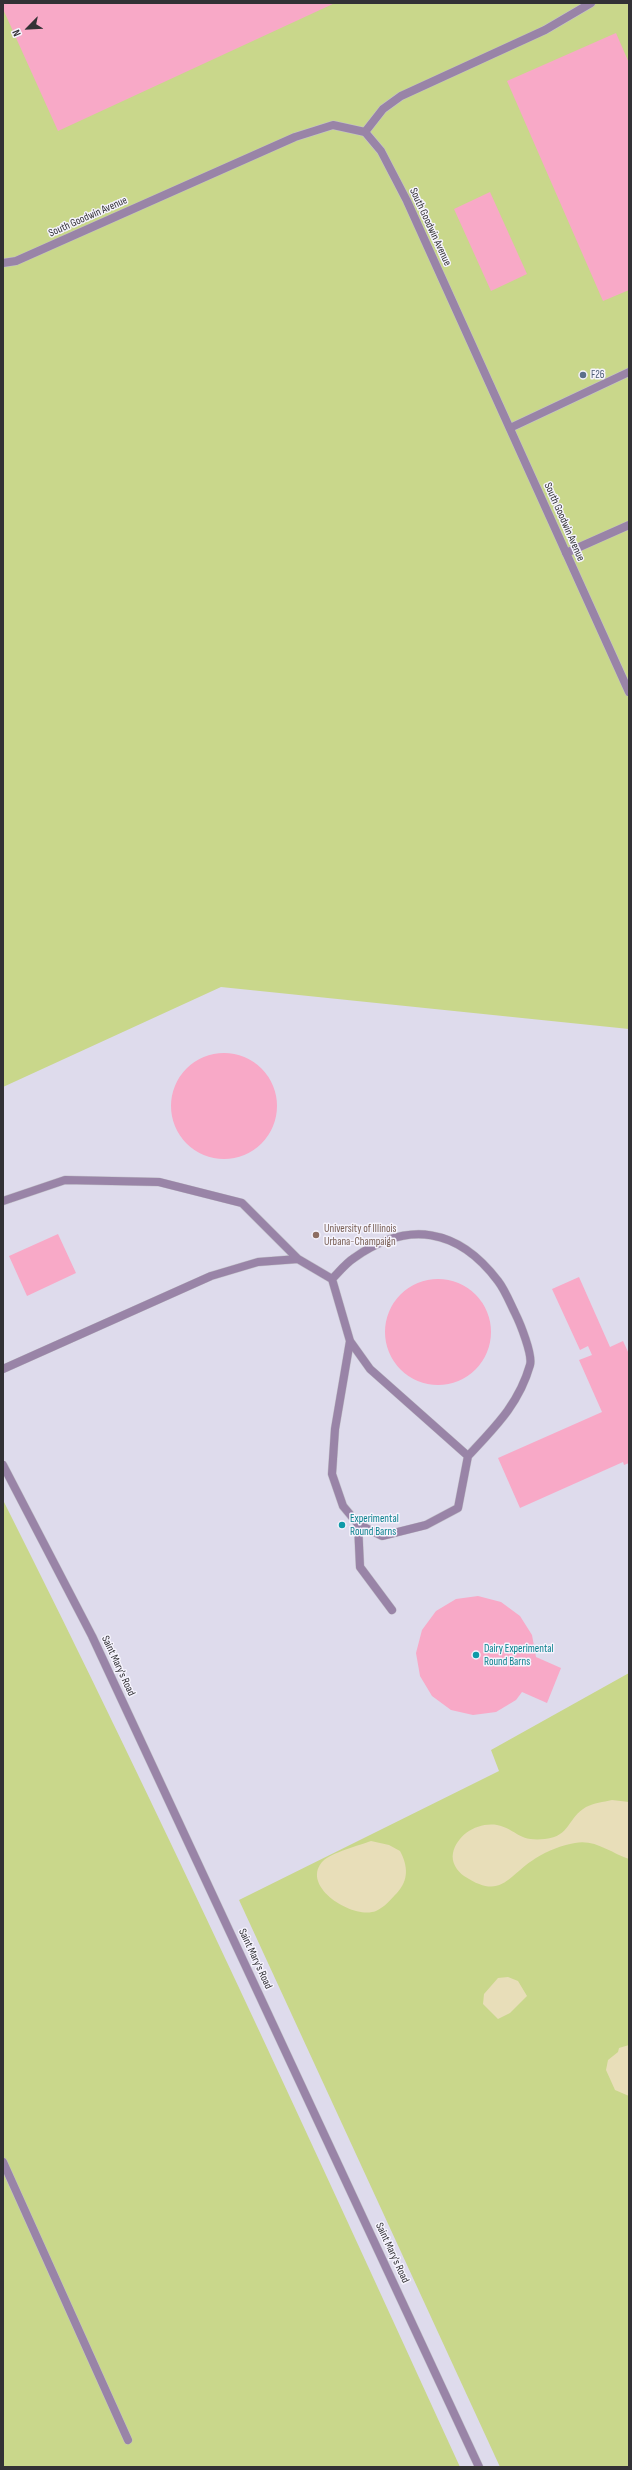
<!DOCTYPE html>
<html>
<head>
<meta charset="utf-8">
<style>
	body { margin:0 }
	#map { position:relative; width:632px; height:2470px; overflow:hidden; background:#e7e6ef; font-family:"Sofia Sans Condensed",sans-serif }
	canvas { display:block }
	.frame { position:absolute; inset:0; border:4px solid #323135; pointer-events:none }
	.north { position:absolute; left:8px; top:8px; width:40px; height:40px; -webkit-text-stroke:3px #f5f3fd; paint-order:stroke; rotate:246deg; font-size:11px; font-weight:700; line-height:16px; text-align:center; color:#323135 }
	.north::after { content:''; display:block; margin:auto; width:14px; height:18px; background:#323135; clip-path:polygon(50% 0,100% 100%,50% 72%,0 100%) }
</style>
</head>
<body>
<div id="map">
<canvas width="632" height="2470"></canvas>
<div class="frame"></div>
<div class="north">N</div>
</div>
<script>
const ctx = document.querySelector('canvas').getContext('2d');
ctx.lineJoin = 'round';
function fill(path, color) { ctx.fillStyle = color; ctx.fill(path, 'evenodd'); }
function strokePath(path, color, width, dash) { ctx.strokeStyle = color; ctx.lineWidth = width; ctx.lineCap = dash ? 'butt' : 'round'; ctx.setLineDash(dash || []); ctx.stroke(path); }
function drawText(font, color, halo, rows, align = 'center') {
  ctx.font = font + ' "Sofia Sans Condensed",sans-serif'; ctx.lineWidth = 3; ctx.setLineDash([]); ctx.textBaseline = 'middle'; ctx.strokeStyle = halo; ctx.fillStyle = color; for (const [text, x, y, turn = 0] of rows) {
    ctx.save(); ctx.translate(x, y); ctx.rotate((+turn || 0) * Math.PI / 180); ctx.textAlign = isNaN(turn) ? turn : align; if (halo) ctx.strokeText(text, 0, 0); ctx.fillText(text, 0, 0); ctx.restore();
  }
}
fill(new Path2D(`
	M3,3h626v2464h-626z`), '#dedbec');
fill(new Path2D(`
	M3,3h626v1026l-408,-42 -218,100z
	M3,1500c160,318 309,643 457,967h-457z
	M629,1673v794h-129l-261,-567 260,-129 -8,-21z`), '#c9d78b');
fill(new Path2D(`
	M612,1800l17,2v57c-18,-6 -34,-20 -54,-16 -13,2 -28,8 -39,15 -29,18 -34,43 -72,18 -7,-5 -13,-14 -11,-23 4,-18 24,-31 44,-28 20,4 20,17 48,14 26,-3 22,-21 41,-32 8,-4 17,-5 26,-7z
	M371,1841l18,4 11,6c8,15 9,29 -3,42 -6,6 -12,14 -21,18 -23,9 -77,-25 -53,-50 8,-8 37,-16 48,-20z
	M508,1977l10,4 9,15 -17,17 -12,6 -15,-15 1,-10 14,-16z
	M629,2045v51l-14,-6 -9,-20 2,-10 10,-8 1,-4z`), '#e8deb9');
fill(new Path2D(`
	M3,3h332l-277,128 -55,-122z
	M616,33l13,30v227l-26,11 -96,-220z
	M490,192l37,82 -36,17 -37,-82z
	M171 1106a53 53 0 1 1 106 0a53 53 0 1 1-106 0Z
	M58,1234l18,39 -49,23 -18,-40z
	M579,1277l31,70 13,-6 6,13v109l-5,2 -1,-3 -103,46 -22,-50 104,-46 -23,-52 13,-5 -4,-9 -8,4 -28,-61z
	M385 1332a53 53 0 1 1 106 0a53 53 0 1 1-106 0Z
	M478,1596l23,6 19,14 12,19 4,22 25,11 -14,35 -25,-11 -6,8 -20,12 -23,3 -22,-5 -19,-14 -12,-20 -4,-23 6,-23 14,-19 20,-12z`), '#f8a9c7');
const service = new Path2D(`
	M365,132l18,-23 18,-13 144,-66 46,-27
	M510,428l119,-56
	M566,553l63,-28
	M3,1201l62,-21 94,2 83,21 56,56
	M332,1279c7,-7 14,-16 22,-21 54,-38 104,-30 144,23 7,9 12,22 17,32 5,10 18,42 15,52 -11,39 -35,62 -62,91
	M350,1341l-15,88 -3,45 11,32 15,18
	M3,1369l208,-93 47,-14 40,-3 34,20 18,62 20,28 98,87 -10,52 -32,17 -44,11 -24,-12 2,43 32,43
	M3,2162l125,278`);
const minor = new Path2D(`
	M3,263l13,-2 279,-124 38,-12 32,7 16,19 26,50 222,491`);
const tertiary = new Path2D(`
	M3,1465l89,171 387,831`);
strokePath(service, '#c3c2ca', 9);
strokePath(minor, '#c3c2ca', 9);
strokePath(tertiary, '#c3c2ca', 9);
strokePath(service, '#9984a7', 8);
strokePath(minor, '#9984a7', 8);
strokePath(tertiary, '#9984a7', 8);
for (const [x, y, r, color] of [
	[583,375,4,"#5c6f8a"],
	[316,1235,4,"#8d6e63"],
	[342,1525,4,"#0f9aa8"],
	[476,1655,4,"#0f9aa8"]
]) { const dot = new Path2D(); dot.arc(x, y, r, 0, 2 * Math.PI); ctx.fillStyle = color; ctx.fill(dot); strokePath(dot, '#f5f3fd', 1.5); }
drawText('11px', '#323135', '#f5f3fd', [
	["South Goodwin Avenue",88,217,-24],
	["South Goodwin Avenue",430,227,65],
	["South Goodwin Avenue",564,522,66],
	["Saint Mary's Road",118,1666,65],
	["Saint Mary's Road",255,1959,65],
	["Saint Mary's Road",392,2253,65]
]);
drawText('11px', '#4e5e75', '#f5f3fd', [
	["F26",591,375]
], 'left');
drawText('11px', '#785e54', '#f5f3fd', [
	["University of Illinois",324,1229],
	["Urbana-Champaign",324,1242]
], 'left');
drawText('11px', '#0d838f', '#f5f3fd', [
	["Experimental",350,1519],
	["Round Barns",350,1532],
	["Dairy Experimental",484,1649],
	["Round Barns",484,1662]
], 'left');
</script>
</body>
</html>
